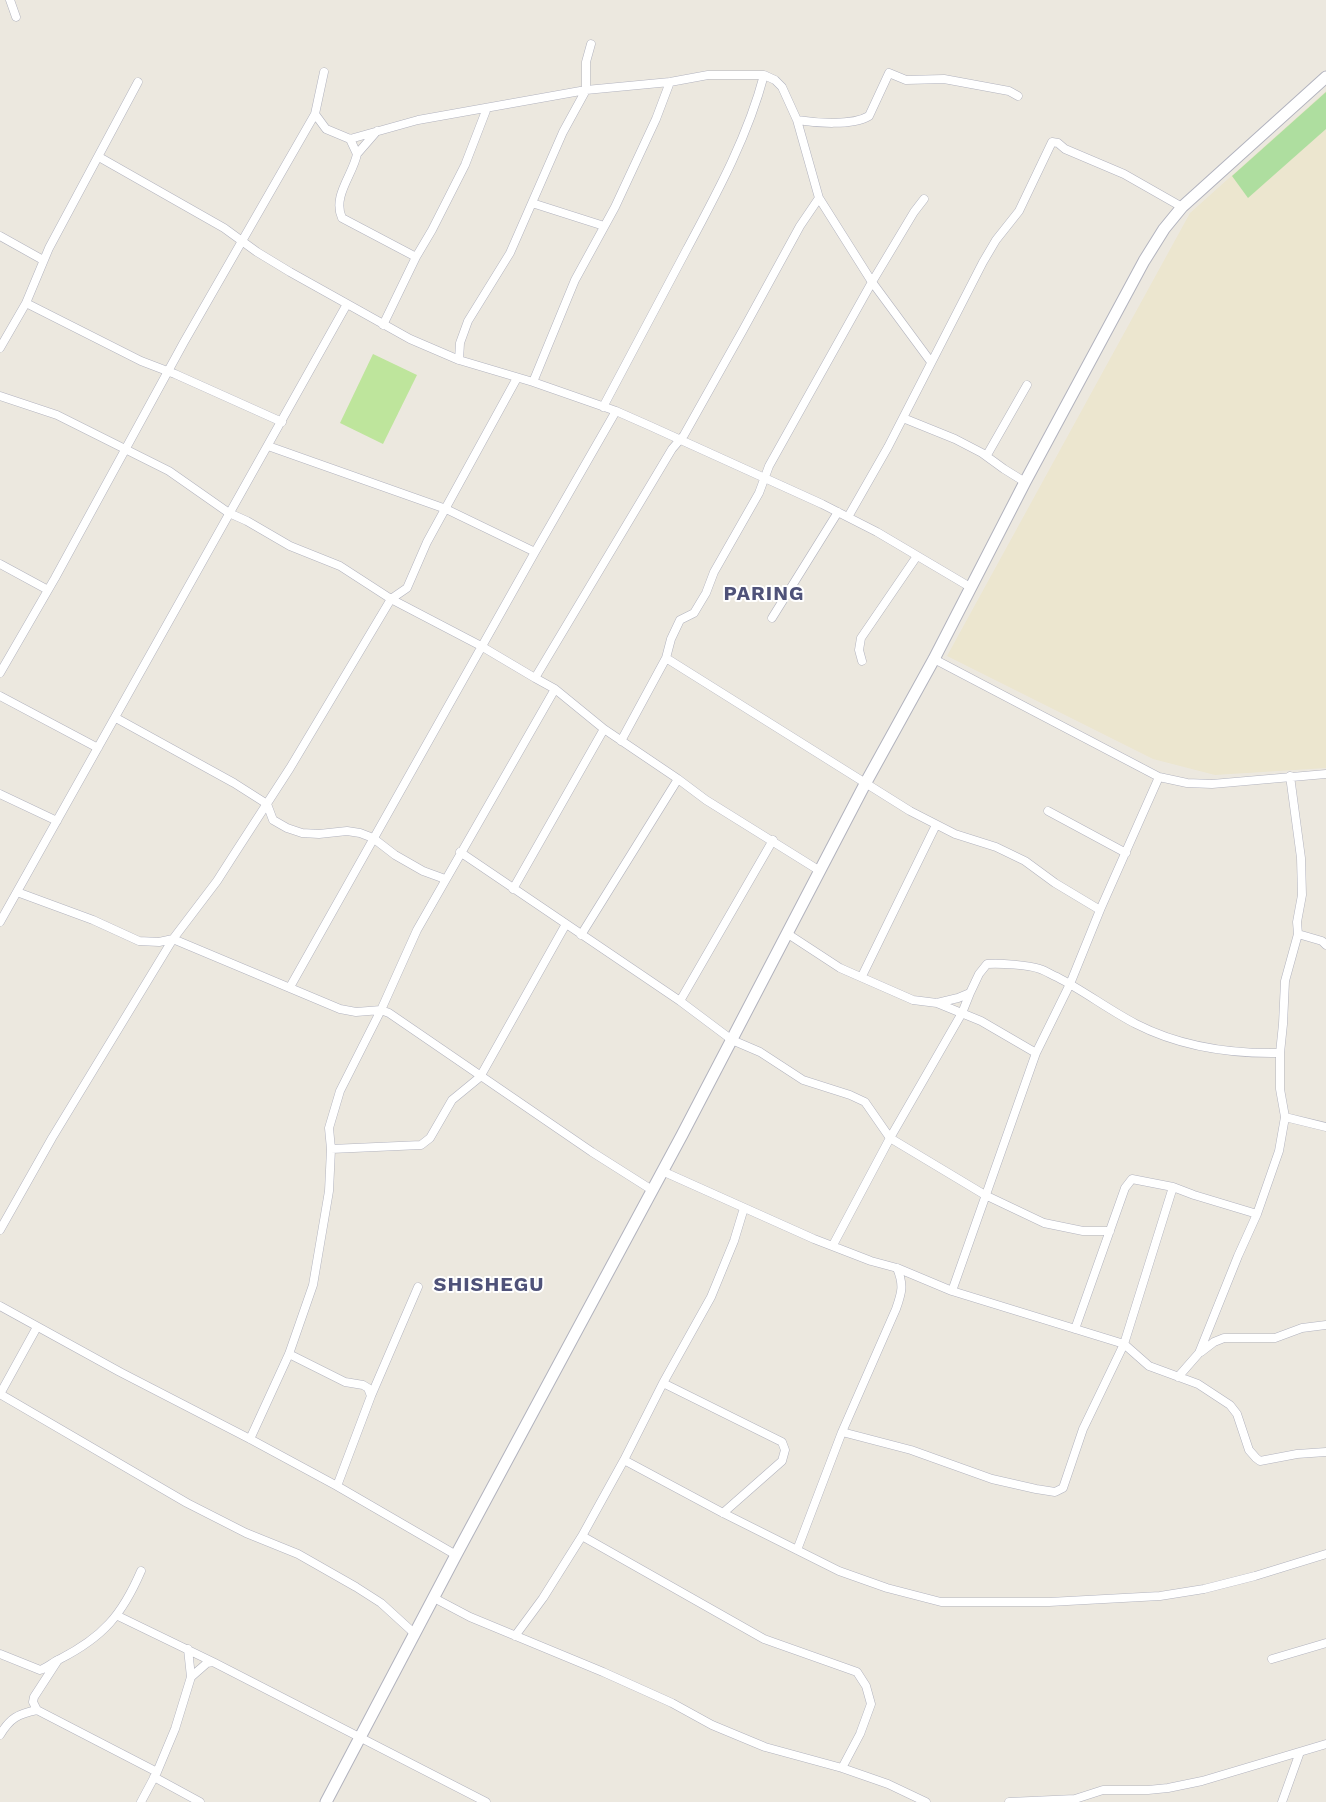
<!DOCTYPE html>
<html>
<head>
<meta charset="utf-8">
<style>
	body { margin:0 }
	canvas { display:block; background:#ece8df }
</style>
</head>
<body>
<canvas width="1326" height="1802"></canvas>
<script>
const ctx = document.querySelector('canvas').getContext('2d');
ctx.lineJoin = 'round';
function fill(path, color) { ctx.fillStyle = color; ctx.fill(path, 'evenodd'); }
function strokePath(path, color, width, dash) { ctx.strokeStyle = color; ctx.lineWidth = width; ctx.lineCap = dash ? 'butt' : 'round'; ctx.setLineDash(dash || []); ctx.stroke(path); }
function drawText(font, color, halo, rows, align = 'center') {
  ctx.font = font + ' "Work Sans",sans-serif'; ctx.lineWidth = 4; ctx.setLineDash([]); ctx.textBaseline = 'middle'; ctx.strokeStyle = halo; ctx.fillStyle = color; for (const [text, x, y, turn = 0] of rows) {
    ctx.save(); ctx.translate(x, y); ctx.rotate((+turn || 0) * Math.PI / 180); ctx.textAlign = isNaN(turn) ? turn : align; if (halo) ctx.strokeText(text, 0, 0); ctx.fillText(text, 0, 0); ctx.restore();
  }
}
fill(new Path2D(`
	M1326,91v677l-111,7 -62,-16 -206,-103 243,-443z`), '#ece6cf');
fill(new Path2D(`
	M1326,92v37l-78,69 -16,-22z`), '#aede9f');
fill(new Path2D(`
	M373,354l44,21 -34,69 -43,-21z`), '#bee59c');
const minor = new Path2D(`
	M10,0l6,17
	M315,114l11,15 24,10 68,-19 168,-30 84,-8 38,-7h56l11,5 7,7 15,33c19,3 55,6 72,-4l20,-43 17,7 38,-1 65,12 9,5
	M797,120l22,78 53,84 59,80
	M350,139l7,15c-4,21 -25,42 -15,64l74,39
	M357,154l20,-23
	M99,157l125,71 33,24 33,20 120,67 49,21 74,22 83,29 34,15 172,78 55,28 93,55
	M532,203l72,23
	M0,236l43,24
	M26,303l115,58 34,13 107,48
	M383,325l33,-68 16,-27 33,-65 22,-57
	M0,348l26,-45 23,-55 89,-166
	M459,360l1,-17 8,-22 42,-68 53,-121 23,-42v-28l5,-18
	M533,382l42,-102 40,-73 41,-88 14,-37
	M0,396l57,19 112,56 60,42 18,8 43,25 50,20 51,33 90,47 54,32 20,11 49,40 74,50 28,21 114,71
	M603,407c28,-53 56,-105 84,-158 30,-56 61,-113 77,-174
	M903,418l52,21 27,14 22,16 21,13
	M268,446l178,63 89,43
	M987,455l40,-70
	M848,517l40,-70 95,-185 13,-22 23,-29 33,-69 6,1 7,6 59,25 58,33
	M0,564l48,26
	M772,618l66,-106
	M666,658l244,153 45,23 41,13 29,14 30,22 45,27
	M934,659l225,118 28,6 25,1 114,-10
	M862,661l-3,-11 2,-12 56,-82
	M0,673l55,-95 129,-236 131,-228 9,-42
	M535,678l137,-229 12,-14 59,-105 57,-104 19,-28
	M0,696l98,52
	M116,718l118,65 33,21 6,16 14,8 15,5 17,1 28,-3 13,2 13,5 22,17 28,16 22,8
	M621,741l45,-83 5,-19 9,-19 14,-7 12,-20 8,-21 45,-79 10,-27 103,-184 42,-70 10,-13
	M0,794l57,27
	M1048,811l78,42
	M460,852l220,149 52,39 28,12 43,28 47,15 15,7 25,36 95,57 59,28 39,8h27
	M513,889l91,-160
	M17,892l76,28 46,21 20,1 14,-3 167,70 16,3 25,-2 8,3 203,139 60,38
	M0,922l347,-618
	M788,934l52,34 73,32 24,3 21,-5 12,-5 9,-19 8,-10c13,-1 42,1 53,5 6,2 12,6 17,8 27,14 52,33 79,47 45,23 94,30 144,29
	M1298,934l24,7 4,4
	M581,935l97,-156
	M862,976l74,-151
	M290,987l245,-435 81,-141
	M680,1001l93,-161
	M937,1003l44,18 55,32
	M1285,1117l41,10
	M331,1149l90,-4 9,-7 22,-38 28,-23 86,-153
	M662,1171l152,68 57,22 26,7 55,23 172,53 25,22 49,18 32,21 7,9 12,36 7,8 4,3 37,-7 29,-2
	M0,1230l52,-92 121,-199 44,-58 16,-25 57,-88 101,-169 16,-11 20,-46 90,-164
	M833,1245l57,-107 72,-125 8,-20
	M952,1291l84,-238 34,-69 30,-74 59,-133
	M0,1306l120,66 130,67 87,47 119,69
	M1075,1329l50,-141 7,-9 41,8 21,8 63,19
	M1201,1352l13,-10 10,-4h51l27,-10 24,-3
	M289,1354l56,28 18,3 5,3 3,8 -34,90
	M1178,1377l21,-24 39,-97 19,-42 22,-63 6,-34 -5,-28v-36l3,-29 2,-43 13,-47 -1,-12 5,-27 -1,-37 -11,-82
	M663,1383l119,59 3,8 -3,11 -59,52
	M0,1394l187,109 59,30 52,21 58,33 25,16 34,31
	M0,1394l37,-67
	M371,1396l47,-109
	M842,1432l69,18 81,29 44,10 19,3 8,-4 20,-59 41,-85 49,-157
	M250,1439l39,-85 24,-69 16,-94 2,-42 -2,-21 11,-37 41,-81 36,-80 138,-241
	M624,1460l99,53 116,58 48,17 54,14h108l111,-6 44,-7 51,-13 71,-22
	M582,1536l182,103 93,33 9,14 5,18 -11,30 -18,34
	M797,1550l45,-118 54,-123c6,-17 8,-24 1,-41
	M434,1598l36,19 133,55 69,31 40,22 53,22 77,21 46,16 38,18
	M118,1616l95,46
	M515,1636l28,-38 39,-62 42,-76 39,-77 48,-86 23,-56 10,-33
	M188,1649l3,28
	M0,1654l40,16c7,-2 13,-8 20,-11 43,-22 62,-44 81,-88
	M1272,1659l54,-16
	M37,1710l-4,-8 1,-5 24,-37
	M0,1735c10,-17 18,-21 37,-25l120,62
	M154,1777l46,25
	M141,1802l16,-30 18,-43 16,-52 16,-14 6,-1 273,140
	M1009,1802l66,-3 28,-9h45l20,-2 34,-7 124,-37
	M1282,1802l18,-50`);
const secondary = new Path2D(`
	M326,1802l130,-247 226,-420 183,-351 69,-125 91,-177 119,-221 20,-32 18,-22 144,-130`);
strokePath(minor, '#b2b3be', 9);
strokePath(secondary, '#b2b3be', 13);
strokePath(minor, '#fff', 8);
strokePath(secondary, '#fff', 11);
ctx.letterSpacing = '1px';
drawText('bold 20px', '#4f5279', '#fff', [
	["PARING",764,594],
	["SHISHEGU",489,1285]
]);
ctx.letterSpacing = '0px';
</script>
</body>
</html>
